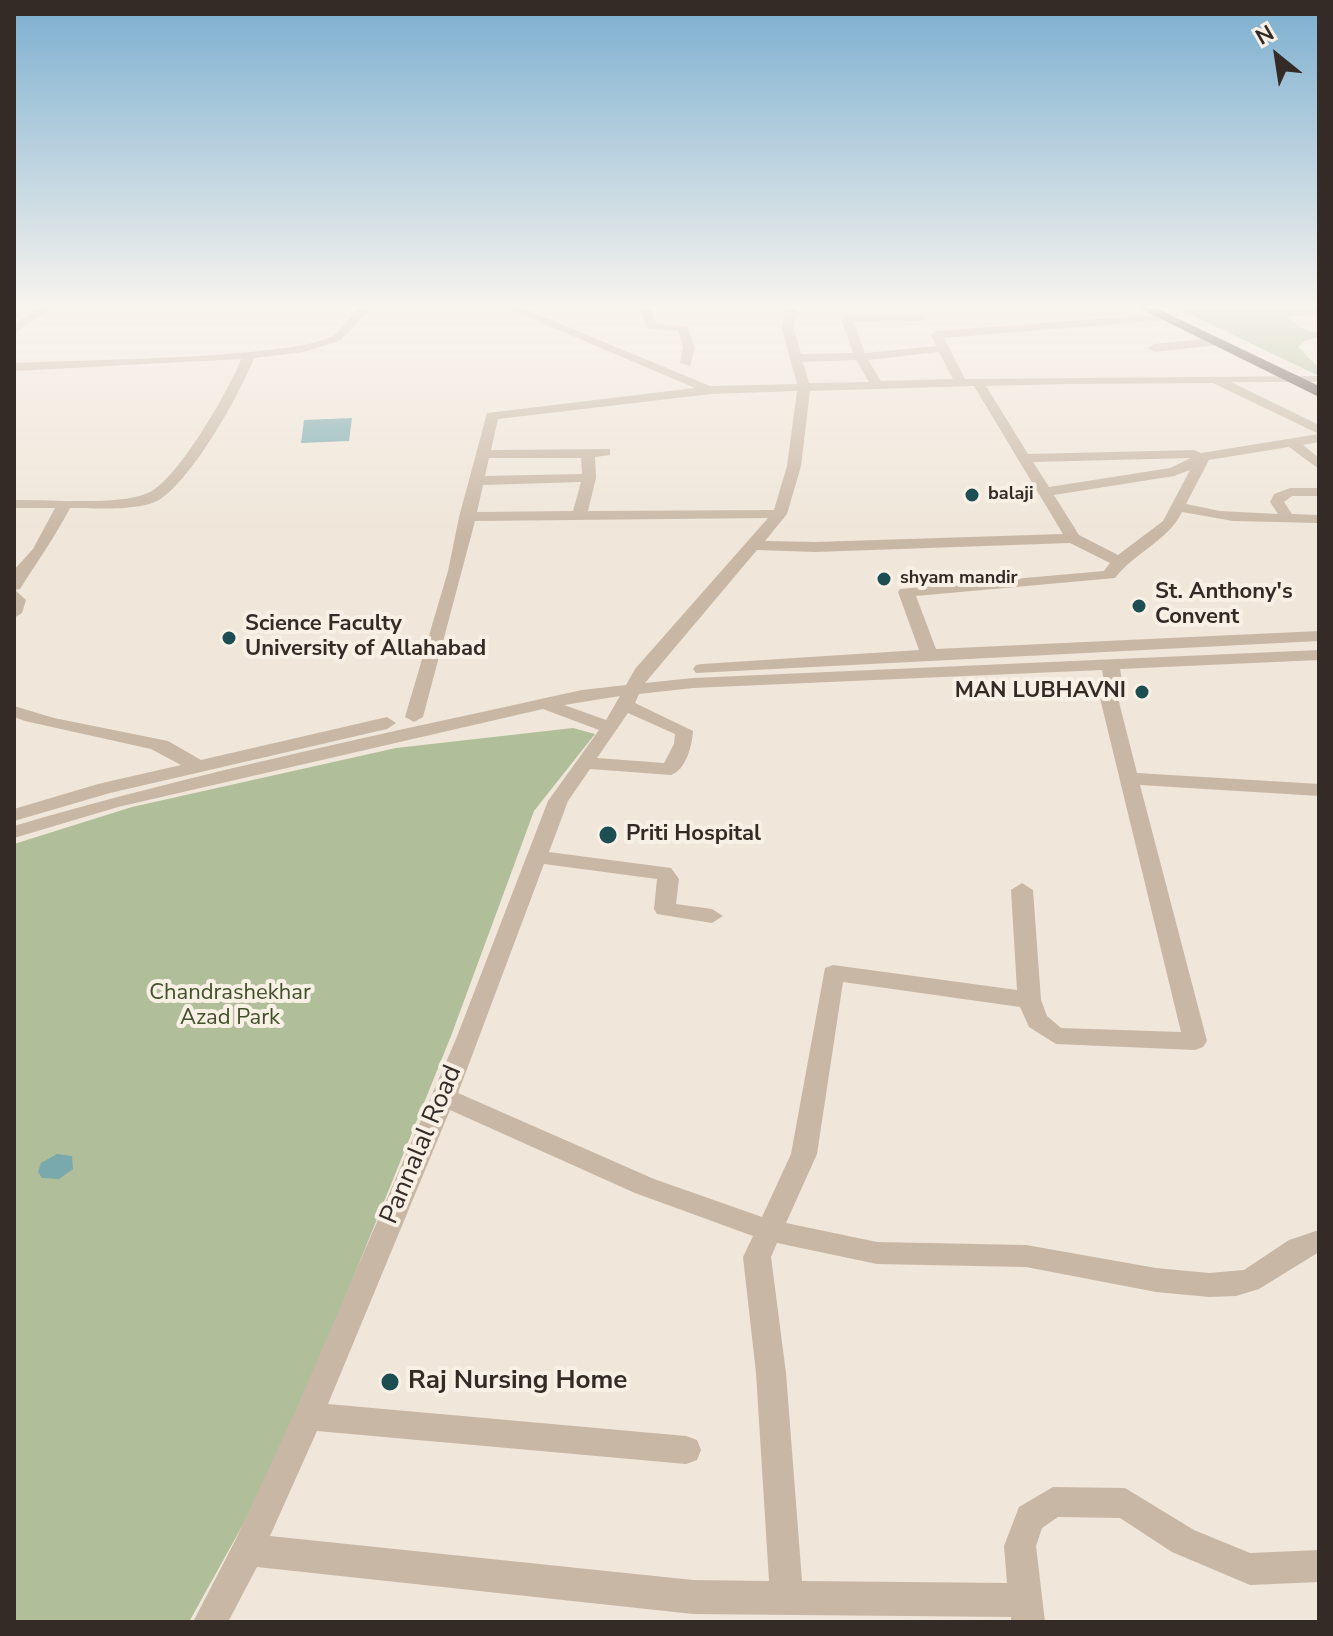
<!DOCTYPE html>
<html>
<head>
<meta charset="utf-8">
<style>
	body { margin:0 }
	#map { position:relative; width:1333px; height:1636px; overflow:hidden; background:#f0e6d9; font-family:"Nunito Sans",sans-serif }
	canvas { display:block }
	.frame { position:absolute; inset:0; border:16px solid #342b26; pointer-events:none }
	.north { position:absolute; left:1237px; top:16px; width:80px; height:80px; -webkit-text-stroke:6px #f8f0e5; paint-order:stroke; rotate:330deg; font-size:22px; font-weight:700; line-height:32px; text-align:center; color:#342b26 }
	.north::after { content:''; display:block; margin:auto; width:28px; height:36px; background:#342b26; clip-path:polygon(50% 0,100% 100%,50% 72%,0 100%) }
</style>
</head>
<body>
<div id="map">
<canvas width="1333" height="1636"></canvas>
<div class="frame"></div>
<div class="north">N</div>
</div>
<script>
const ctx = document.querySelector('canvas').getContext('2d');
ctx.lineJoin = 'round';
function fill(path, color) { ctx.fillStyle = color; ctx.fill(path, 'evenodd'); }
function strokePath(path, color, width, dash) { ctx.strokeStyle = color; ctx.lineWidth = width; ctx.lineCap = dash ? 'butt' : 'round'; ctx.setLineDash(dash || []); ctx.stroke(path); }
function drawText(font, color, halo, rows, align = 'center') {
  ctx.font = font + ' "Nunito Sans",sans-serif'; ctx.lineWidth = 8; ctx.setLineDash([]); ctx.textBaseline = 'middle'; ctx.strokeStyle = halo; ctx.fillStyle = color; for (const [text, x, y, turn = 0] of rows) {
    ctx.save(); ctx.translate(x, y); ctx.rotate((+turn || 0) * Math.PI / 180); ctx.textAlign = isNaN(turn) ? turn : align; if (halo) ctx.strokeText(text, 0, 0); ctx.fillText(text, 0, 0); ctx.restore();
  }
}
fill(new Path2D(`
	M1177,308h142v5l-33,4 19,13 14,3v4l-15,4 -6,6 21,21v8z
	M573,728l22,6 -61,77 -83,225 -169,418 -93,168h-175v-778l118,-37 264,-59z`), '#b0bf9a');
fill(new Path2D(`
	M352,418l-3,23 -48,2 3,-23z
	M57,1154l15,2 1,13 -14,10 -17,-1 -4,-6 3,-9z`), '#79a8ad');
fill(new Path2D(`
	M37,308h13l-36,26v-9z
	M359,308h12l-30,32 -37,12 -50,6c-15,38 -59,116 -92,140 -19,14 -68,10 -92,10 -15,29 -33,54 -50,81l-5,1 11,10 -4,13 -8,5v-48l19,-21 22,-41h-41v-8c34,-1 104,6 134,-7 28,-11 82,-104 93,-134l-227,12v-8c56,-3 284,-4 320,-28 9,-7 17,-19 25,-27z
	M507,308h15l188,78 87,-2 -15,-55 4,-21h11l-3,21 7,25 52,-1 -12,-34 6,-3 75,-1 6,3 -6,3 -68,1 11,31 71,-7 -5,-11 6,-4 228,-17 6,3 -6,3 -221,18 21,41 354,-3 -1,5 -4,1h-83l88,43v17l-16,3 16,13v11l-30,-22 -80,13 -23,44 34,7 58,3 -8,-12 4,-8 16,-6h29v8h-27l-8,6 8,12 27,1v8l-86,-2 -51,-9c-14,29 -48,41 -67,66l-199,18 20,53 383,-18v10l-623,32 -3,-4 3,-4 6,-1 217,-14 -21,-58 2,-3 204,-18 6,-8 -40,-20 -255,9 -58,-2 -112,133 48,-5 626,-28v10l-199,9 3,17 -6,8 20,79 182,11v12l-179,-11 67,256 -4,6 -8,3 -139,-6 -27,-17 -9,-20 -177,-25 -26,172 -31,69 91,19 149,3 130,23 53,5 35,-3 45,-30 30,-10v22l-60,37 -23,7 -27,1 -53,-5 -130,-25 -149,-3 -100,-21 -6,14 15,116 16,208 205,2 -3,-37 15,-39 34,-20 72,1 69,42 56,23 69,-3v32l-69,3 -78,-33 -52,-34 -62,-1 -16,11 -6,18 9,76h-34v-5l-318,-3 -436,-47 -29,55h-35l43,-83 58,-125 162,-375 92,-238 51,-71 -56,-21 -425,98 -104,31v-12c187,-55 378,-94 568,-136l44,-5 9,-16 133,-151 -293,3 -52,196 -9,5 -9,-5 43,-146 11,-54 28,-104 208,-25zM939,352l14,27 -72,2 -13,-21zM856,360l13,22 -60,1 -6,-21zM1067,384l146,-1 106,51 -118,19 -7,-3 -166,4 -42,-68zM974,386l89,148 -248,8 -50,-1 22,-27 14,-48 9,-75zM797,391l-10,75 -13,44 -186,1 8,-33 -1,-21 15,-2v-6l-119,1 7,-31 213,-25zM489,458h92l1,16 -97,2zM1191,458l-21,10 -121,19 -16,-25zM1190,470l-27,51 -45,34 -39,-20 -25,-40 120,-19zM581,482l-8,29 -96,1 6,-27zM1102,670l3,16 -6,8 82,338 -120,-4 -14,-12 -6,-16 -8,-110 -11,-7 -11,7 6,100 -184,-25 -8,3 -34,186 -29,63 -108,-38 -196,-86 86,-229 113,15 -3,30 3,5 55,9 11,-7 -11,-7 -36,-5 3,-25 -8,-11 -122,-16 19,-51 22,-32 81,6c15,-5 21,-29 22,-44l-58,-28 4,-9 54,-6zM620,696l-14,24 -42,-15zM628,713l47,21 -1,10 -10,19 -67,-5zM450,1110l185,83 118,43 -10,21 13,116 13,208 -76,-1 -423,-44 47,-105 369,33 11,-4 4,-10 -4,-10 -11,-4 -358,-32z
	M640,308h10l7,16 30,2 8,21 -5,19 -10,-3 3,-16 -5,-16 -30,-2z
	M1215,338l4,1v6l-65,7 -6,-4 6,-4z
	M14,706l40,12 114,23 33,19 186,-43 9,6 -9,6 -277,64 -96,28v-12l84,-25 83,-19 -30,-16 -126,-28 -11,-4z`), '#c8b7a5');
fill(new Path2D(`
	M1139,308h17l163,78v11z`), '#55463e');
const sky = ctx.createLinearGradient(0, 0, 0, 537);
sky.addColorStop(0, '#7bafd0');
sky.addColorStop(0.57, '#f8f4ee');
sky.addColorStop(1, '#f8f4ee00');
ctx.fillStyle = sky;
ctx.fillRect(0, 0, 1333, 537);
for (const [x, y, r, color] of [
	[972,495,8,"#1d4e54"],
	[884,579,8,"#1d4e54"],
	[1139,606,8,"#1d4e54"],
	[229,638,8,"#1d4e54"],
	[1142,692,8,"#1d4e54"],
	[608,835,10,"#1d4e54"],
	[390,1382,10,"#1d4e54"]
]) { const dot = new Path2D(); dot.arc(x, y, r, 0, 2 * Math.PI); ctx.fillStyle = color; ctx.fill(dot); strokePath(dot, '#f8f0e5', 3); }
drawText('bold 18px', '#342b26', '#f8f0e5', [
	["balaji",988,495],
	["shyam mandir",900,579]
], 'left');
drawText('bold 22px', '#342b26', '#f8f0e5', [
	["St. Anthony's",1155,593],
	["Convent",1155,618],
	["Science Faculty",245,625],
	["University of Allahabad",245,650],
	["MAN LUBHAVNI",1126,692,"right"],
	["Priti Hospital",626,835]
], 'left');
drawText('22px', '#41512b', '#f8f0e5', [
	["Chandrashekhar",230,994],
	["Azad Park",230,1019]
]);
drawText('26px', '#342b26', '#f8f0e5', [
	["Pannalal Road",422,1145,-67]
]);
drawText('bold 26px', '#342b26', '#f8f0e5', [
	["Raj Nursing Home",408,1382]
], 'left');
</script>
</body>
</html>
